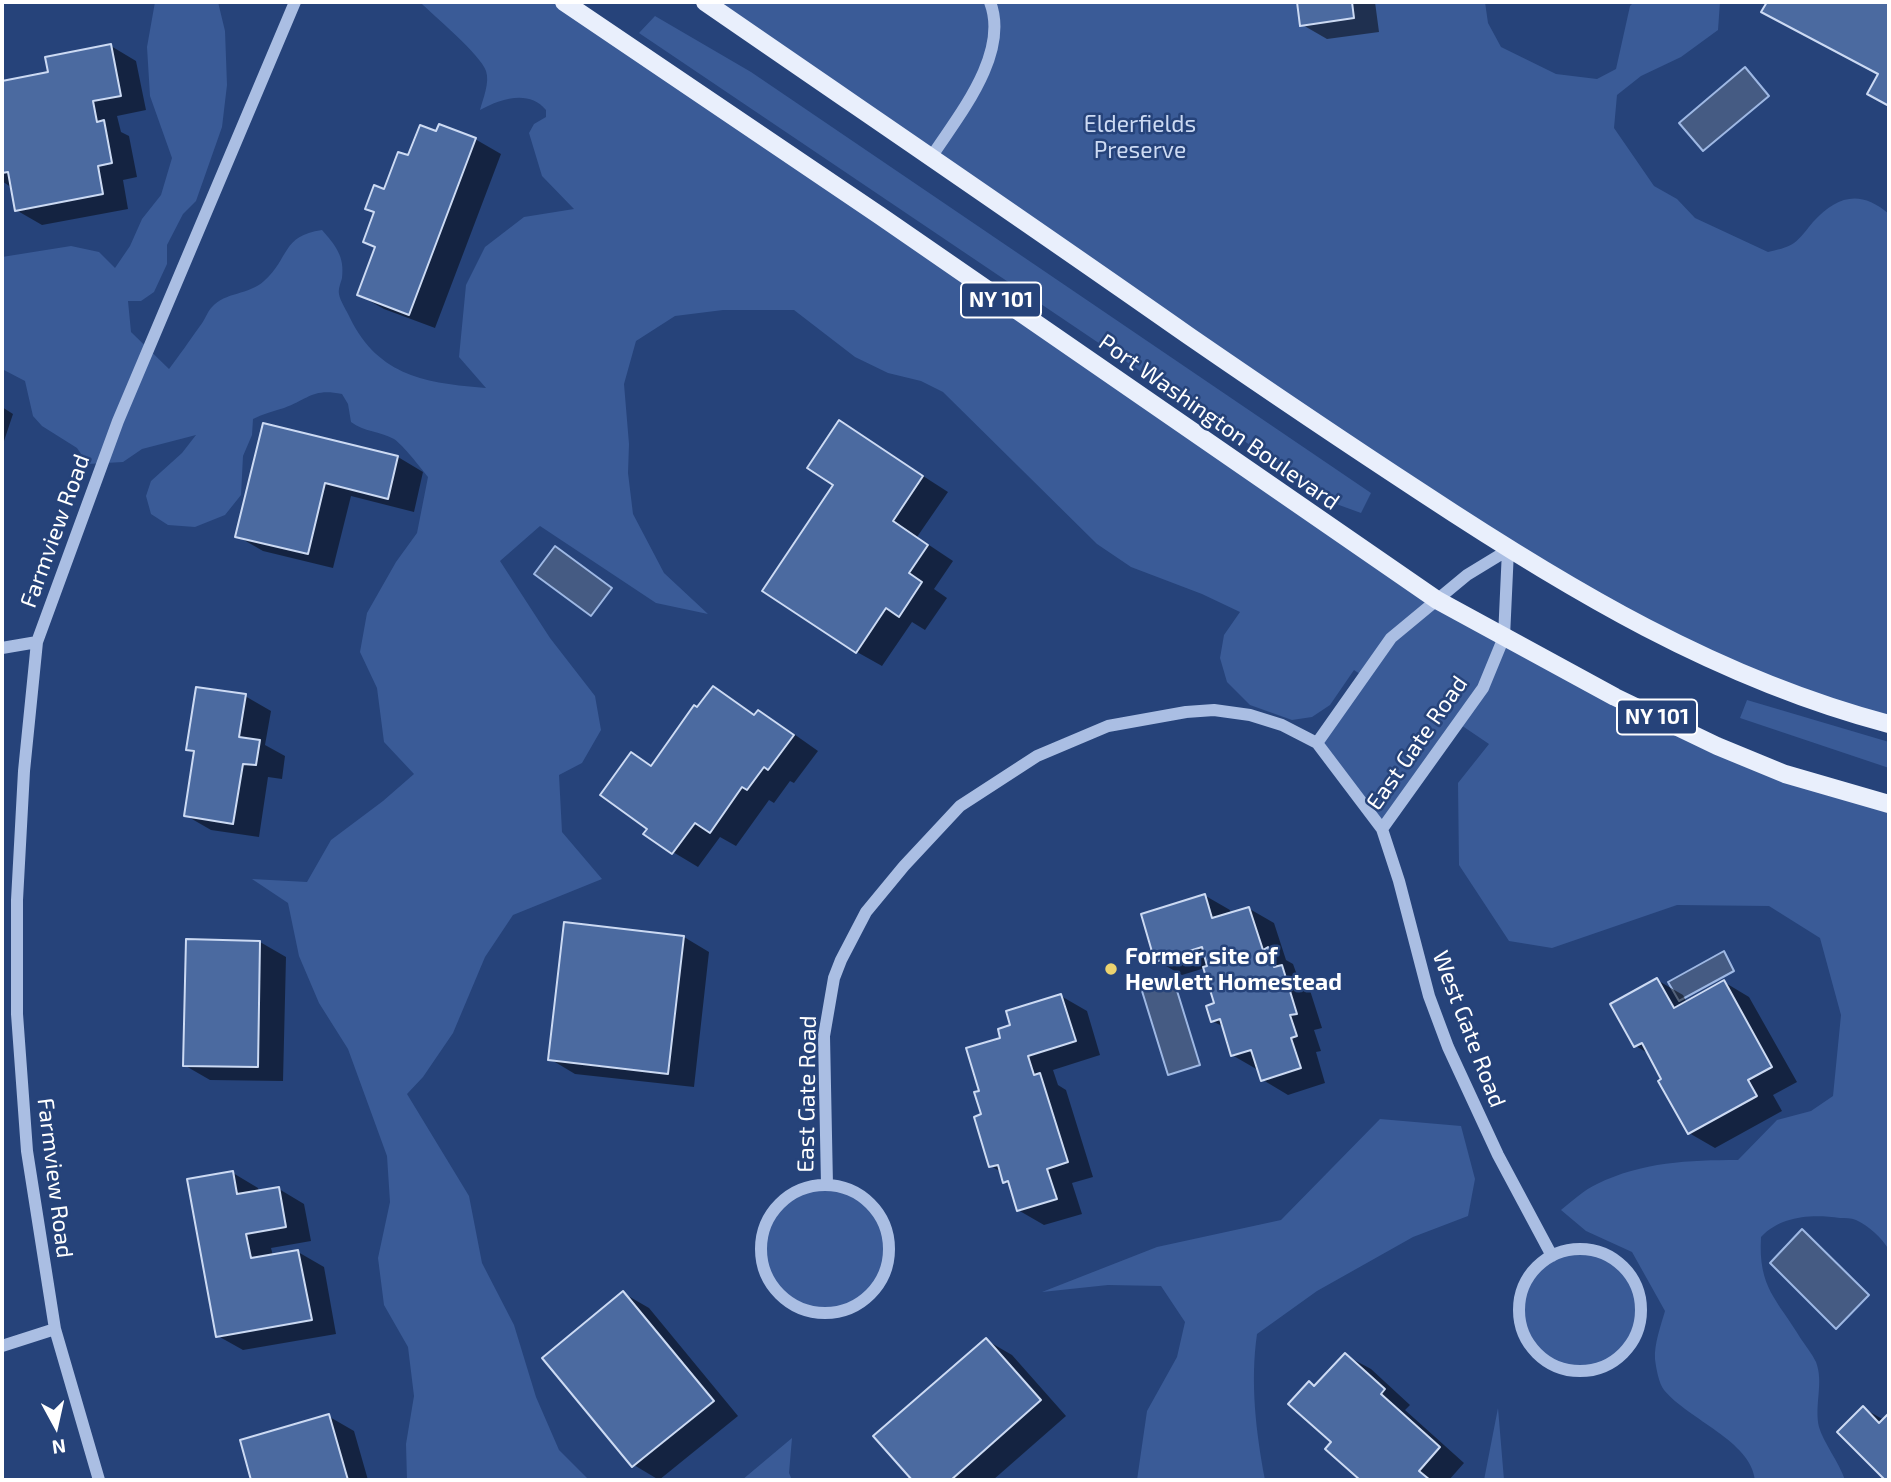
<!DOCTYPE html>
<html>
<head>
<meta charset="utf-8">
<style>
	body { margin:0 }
	#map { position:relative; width:1891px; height:1482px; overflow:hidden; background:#26437a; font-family:"Exo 2",sans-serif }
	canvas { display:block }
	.frame { position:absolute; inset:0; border:4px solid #fff; pointer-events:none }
	.north { position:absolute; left:21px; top:1391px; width:70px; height:70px; -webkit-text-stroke:5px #26437a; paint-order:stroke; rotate:172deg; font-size:19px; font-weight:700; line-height:28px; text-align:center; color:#fff }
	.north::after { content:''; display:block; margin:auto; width:24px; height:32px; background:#fff; clip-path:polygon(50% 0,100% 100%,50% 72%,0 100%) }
</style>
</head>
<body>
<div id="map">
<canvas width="1891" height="1482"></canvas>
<div class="frame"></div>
<div class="north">N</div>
</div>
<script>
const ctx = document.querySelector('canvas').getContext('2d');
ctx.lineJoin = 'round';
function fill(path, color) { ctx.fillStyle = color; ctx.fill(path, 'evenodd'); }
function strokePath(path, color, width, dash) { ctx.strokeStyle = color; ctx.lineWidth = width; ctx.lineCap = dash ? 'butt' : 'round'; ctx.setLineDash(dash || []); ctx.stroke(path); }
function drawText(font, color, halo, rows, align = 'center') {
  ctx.font = font + ' "Exo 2",sans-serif'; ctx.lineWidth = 5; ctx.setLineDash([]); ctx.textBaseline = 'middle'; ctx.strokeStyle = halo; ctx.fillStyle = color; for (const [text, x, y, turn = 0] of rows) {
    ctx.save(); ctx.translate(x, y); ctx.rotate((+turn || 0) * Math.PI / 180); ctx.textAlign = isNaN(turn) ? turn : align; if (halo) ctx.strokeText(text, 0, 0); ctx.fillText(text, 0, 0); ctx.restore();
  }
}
fill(new Path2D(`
	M155,2h63l7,29 2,54 -5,42 -26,74 -13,13 -16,31v19l-13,28 -13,9h-13l3,31 38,37c10,-13 21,-29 31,-43 5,-6 7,-14 12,-19 13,-15 37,-12 52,-26 26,-23 17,-45 58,-51 13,15 23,26 20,48 -1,4 -4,11 -3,16 1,7 8,17 11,24 29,59 77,65 136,70l-27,-31 7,-72 19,-38 39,-30 50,-8 -32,-33 -13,-43 5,-9 12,-7v-7c-17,-21 -46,-11 -66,0 3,-11 10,-28 6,-39 -5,-16 -52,-55 -66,-69h144l811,557 342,187 172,58v446c-7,-12 -20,-24 -33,-30 -5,-2 -11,-2 -16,-2 -29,-4 -59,-2 -79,19 -3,51 16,62 40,102 5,7 11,15 15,23 8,21 -2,43 3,65 4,15 20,35 26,53h-90c-4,-39 -66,-60 -91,-90 -5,-6 -8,-22 -9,-31 -1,-15 6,-34 10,-48l-33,-59 -46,-21 -25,-21c11,-9 23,-20 36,-26 45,-22 92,-24 141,-24l39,-40 34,-9 22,-15 8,-81 -21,-77 -51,-32 -92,-1 -125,43 -43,-7 -50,-76 -1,-82 31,-39 -31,-21 -76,106 -65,-86 46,-67 -9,-6 -24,35 -18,12 -20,3 -42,-15 -23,-23 -7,-24 4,-23 16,-23 -38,-18 -71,-27 -34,-23 -154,-152 -22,-11 -33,-8 -33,-16 -61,-47h-71l-48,6 -39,25 -12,43 5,60 -1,29 5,41 31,59 44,41 -52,-11 -116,-77 -40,35 50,77 45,58 6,34 -19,33 -23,12 3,57 40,47 -89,36 -28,42 -32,76 -30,44 -16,17 62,102 13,67 32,62 22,72 23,53 30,30h-182l-1,-36 8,-48 -6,-49 -24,-42 -6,-47 12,-56 -3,-46 -39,-107 -29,-46 -20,-47 -11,-53 -36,-24 55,3 24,-42 52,-39 31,-27 -30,-32 -7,-54 -17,-36 7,-39 29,-51 21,-29 11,-56c-8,-10 -25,-32 -34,-38 -14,-8 -30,-7 -43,-17l-3,-18 -6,-10c-30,-6 -33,5 -58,14 -10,3 -21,6 -31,11l-1,16 -9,21 -2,39 -16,20 -30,12 -27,-2 -17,-11 -5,-18 5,-15 31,-28 14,-18 -54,14 -19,13 -35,2 -11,-16 -35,-22 -9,-10 -8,-35 -23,-12v-112l69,-11 28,6 16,16 15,-22 12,-27 19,-24 11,-37 -22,-62 -3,-49z
	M705,2h780l3,21 13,24 55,27 41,5 19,-10 14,-63 4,-4h86l-2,28 -37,27 -40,19 -24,19 -3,33 40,58 23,13 18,19 73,34c8,-2 19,-4 26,-9 7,-5 13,-14 19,-21 24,-26 47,-33 76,-8v506l-152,-47 -229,-123z
	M655,16l96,56 620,421 -10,20 -22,-8 -700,-472z
	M1747,700l142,42v26l-149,-50z
	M1380,1119l81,7 14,53 -7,37 -55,21 -96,54 -60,43c-7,49 -1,98 8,146h-128l10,-69 30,-54 8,-35 -24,-36 -53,-1 -66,7 115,-45 124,-27z
	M761 1249a64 64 0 1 1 128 0a64 64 0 1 1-128 0Z
	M1519 1310a61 61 0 1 1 122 0a61 61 0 1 1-122 0Z
	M1498,1408l6,72h-20z
	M792,1438l-3,35 3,7h-50z`), '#3a5b97');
const water = new Path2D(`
	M1745,67l24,29 -66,55 -24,-28z
	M555,546l57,42 -21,28 -57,-42z
	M1724,951l10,20 -55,30 -11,-19z
	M1174,981l26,84 -32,10 -26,-84z
	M1802,1229l67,66 -33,34 -66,-66z`);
fill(water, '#455b83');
strokePath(water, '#9eb8e4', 2);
fill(new Path2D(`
	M1298,2h77l4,30 -52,7 -26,-15z
	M1769,2h120v103l-20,-11 10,-19 -116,-63z
	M111,46l25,15 10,49 -29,6 4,16 8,4 8,41 -14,3 5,29 -86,16 -26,-15 -4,-22 -10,-7v-98l48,-9z
	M437,133l38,6 26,15 -66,174 -51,-19 -25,-14 18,-47 -12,-7 20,-50 24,-33z
	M2,407l11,7 -11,33z
	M839,422l109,70 -31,45 36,24 -19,28 13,9 -22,32 -13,-8 -30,44 -25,-14 -22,-168z
	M264,425l134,32 25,15 -9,40 -63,-16 -18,72 -70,-17 -26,-15z
	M713,689l43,27 3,-4 25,15 34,24 -24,32 -4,-2 -16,22 -5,-3 -33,46 -16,-9 -22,30 -25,-15 -23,-24 -19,-74 22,12z
	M245,696l26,15 -6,34 20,11 -3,23 -14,-2 -9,60 -48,-7 -26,-15 10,-61 -7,-5z
	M1204,895l26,15 1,4 17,-6 26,15 12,37 7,4 4,11 10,6 15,47 -8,2 7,21 -5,1 9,31 -37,12 -25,-15 -5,-10 -26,-15 -8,-28 -12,-6 4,-17 -11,-36 -23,7 -25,-14z
	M684,937l25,15 -15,135 -119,-13 -25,-15z
	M187,941l73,1 26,15 -3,124 -73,-1 -26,-15z
	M1657,980l26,15 4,8 37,-21 25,15 48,85 -24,13 9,16 -67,37 -26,-15 -40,-79 -13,-8z
	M1061,996l26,15 13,44 -47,15 5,15 8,5 27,87 -21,6 10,31 -38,11 -26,-15 -7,-24 -7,-4 -3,-10 -10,-6 -10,-74 21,-52 10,-14z
	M233,1173l25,15 1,4 20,-3 25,15 7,37 -40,7 2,8 25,-4 26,15 12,67 -93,16 -25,-14z
	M623,1293l26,15 89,108 -79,64 -25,-15z
	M986,1340l26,15 54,61 -73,64h-79l-38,-43z
	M1345,1355l26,14 39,36 -5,5 59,53 -15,17h-87l-34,-31 6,-7 -18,-55z
	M1863,1408l21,12 5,-5v65l-50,-48z
	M328,1416l26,15 14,49h-115l-11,-39z`), '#0007');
const building = new Path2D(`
	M1297,2h55l2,16 -54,8z
	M1767,2h122v104l-22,-12 11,-20 -117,-62z
	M111,44l10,52 -28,5 4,21 7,-2 8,43 -14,3 5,28 -88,17 -7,-39 -6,1v-92l46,-9 -3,-15z
	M439,124l37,14 -67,177 -52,-20 18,-48 -12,-5 11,-30 -9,-3 9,-24 10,4 14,-37 10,3 12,-30 16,6z
	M839,420l84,56 -30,45 35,24 -19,28 13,9 -23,35 -13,-9 -30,45 -94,-62 71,-106 -26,-17z
	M263,423l135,33 -10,43 -63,-16 -17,71 -73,-17z
	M713,686l41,29 4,-5 36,25 -26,35 -4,-3 -17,23 -5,-3 -32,46 -15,-10 -23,31 -29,-20 4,-5 -47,-34 31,-43 20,14 43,-61 3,2z
	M196,687l50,7 -7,43 21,3 -4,25 -13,-1 -10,60 -49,-8 10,-65 -8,-1z
	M1205,894l7,24 37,-11 14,43 5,-3 6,20 8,-2 15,49 -7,1 7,21 -6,2 10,30 -40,13 -10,-31 -20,6 -11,-37 -9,3 -5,-16 8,-3 -11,-36 4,-1 -5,-19 -47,15 -14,-48z
	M564,922l120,14 -16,138 -120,-14z
	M186,939l74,2 -2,126 -75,-1z
	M1657,978l17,30 50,-28 48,87 -24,13 9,16 -69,38 -30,-53 3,-2 -19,-36 -8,4 -24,-43z
	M1061,994l15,47 -48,15 6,19 6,-2 28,89 -21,7 10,30 -40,12 -9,-30 -5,2 -5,-18 -9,2 -15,-50 7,-3 -7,-22 5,-1 -13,-43 34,-10 -2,-9 12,-4 -4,-14z
	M233,1171l4,23 42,-7 7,40 -40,7 5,24 47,-8 14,70 -96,17 -29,-158z
	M623,1291l91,110 -82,66 -90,-109z
	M986,1338l55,62 -90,80h-39l-39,-44z
	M1345,1353l40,36 -4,5 59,53 -21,24 11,9h-70l-35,-31 6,-7 -43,-38 21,-23 5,5z
	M1863,1406l16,17 10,-10v67h-4l-48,-48z
	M329,1414l19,66h-97l-11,-40z`);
fill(building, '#4b6aa0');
strokePath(building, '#ccdaf3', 2);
strokePath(new Path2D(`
	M932,156c26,-40 78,-102 58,-154
	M2,648l35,-6
	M1317,743l74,-105 76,-63 41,-25
	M1382,829l101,-141 21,-51 4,-87
	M827,1185l-3,-149 10,-58 7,-18 25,-48 38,-46 56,-60 77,-50 71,-30 78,-14 28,-2 36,5 32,10 35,18 65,86 17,52 30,115 19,51 50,108 54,101
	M761 1249a64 64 0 1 1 128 0a64 64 0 1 1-128 0Z
	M1519 1310a61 61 0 1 1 122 0a61 61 0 1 1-122 0Z
	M2,1346l53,-17
	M99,1480l-44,-151 -28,-178 -10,-137v-114l7,-129 13,-129 81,-221 177,-419`), '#aabee3', 12);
strokePath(new Path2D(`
	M564,2l315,213 558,385 178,97 102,49 68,28 104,30
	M705,2c161,111 323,221 484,334 77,53 154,105 232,156 147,97 297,187 468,232`), '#e9effc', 18);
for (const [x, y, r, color] of [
	[1111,969,7,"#ecd36f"]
]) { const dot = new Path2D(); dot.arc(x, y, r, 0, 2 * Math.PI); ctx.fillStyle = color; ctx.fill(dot); strokePath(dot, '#26437a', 2.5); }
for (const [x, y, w] of [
	[1001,300,80],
	[1657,717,80]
]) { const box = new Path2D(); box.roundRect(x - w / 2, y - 17.5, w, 35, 5); ctx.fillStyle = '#26437a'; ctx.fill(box); strokePath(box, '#fff', 2); }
drawText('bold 21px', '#fff', null, [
	["NY 101",1001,300],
	["NY 101",1657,717]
]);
drawText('23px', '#ccdaf3', '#26437a', [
	["Elderfields",1140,124],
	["Preserve",1140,150]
]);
drawText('23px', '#fff', '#26437a', [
	["Port Washington Boulevard",1219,422,35],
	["Farmview Road",55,531,-70],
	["East Gate Road",1417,743,-55],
	["West Gate Road",1469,1029,69],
	["East Gate Road",807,1094,-89],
	["Farmview Road",55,1178,83]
]);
drawText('bold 23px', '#fff', '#26437a', [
	["Former site of",1125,956],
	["Hewlett Homestead",1125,982]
], 'left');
</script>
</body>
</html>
